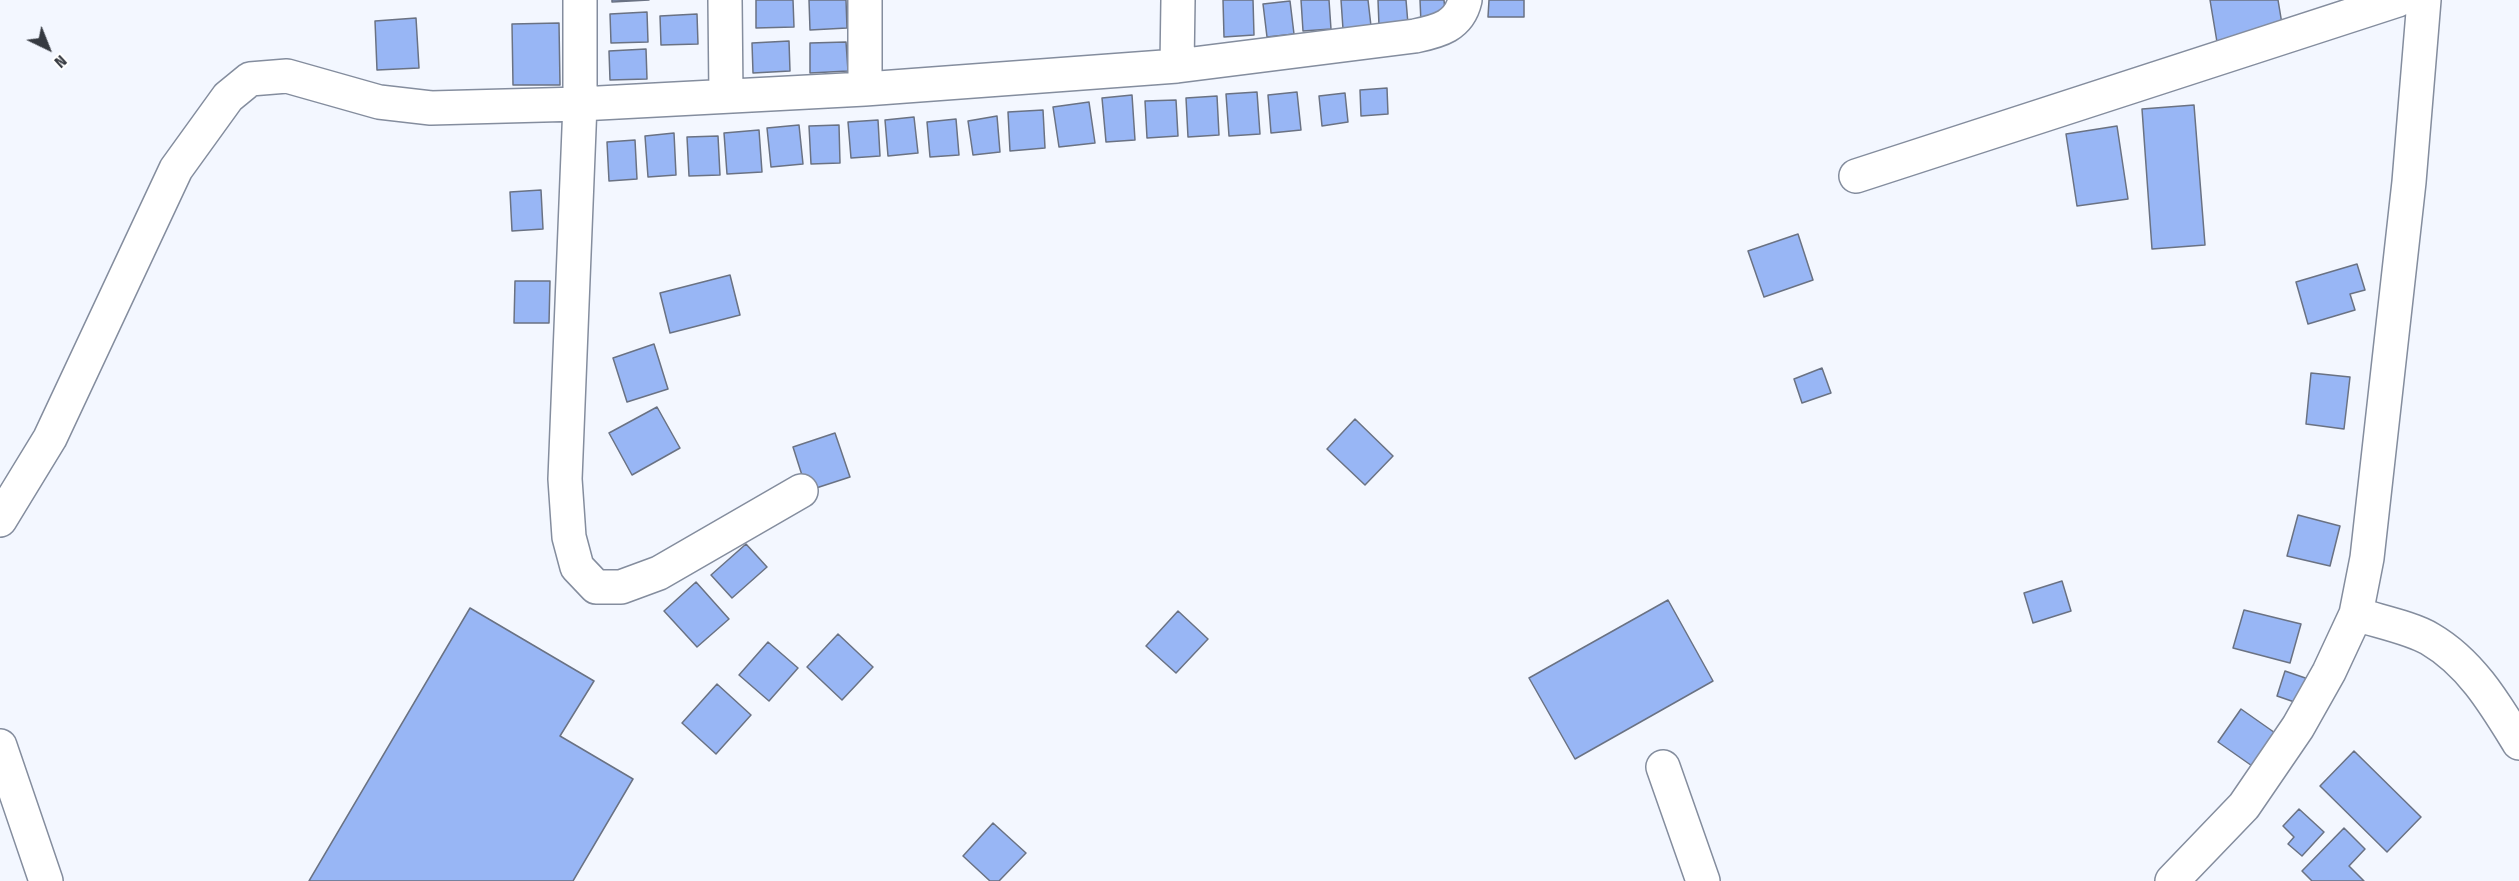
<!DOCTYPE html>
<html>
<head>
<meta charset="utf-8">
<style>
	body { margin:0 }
	#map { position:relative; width:2519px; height:881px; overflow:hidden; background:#f3f7ff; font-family:"Fira Sans Condensed",sans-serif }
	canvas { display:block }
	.north { position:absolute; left:18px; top:18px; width:60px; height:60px; -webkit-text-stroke:4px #fff; paint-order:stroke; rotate:137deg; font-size:16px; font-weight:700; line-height:24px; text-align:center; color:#363a41 }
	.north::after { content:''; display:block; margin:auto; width:21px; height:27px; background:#363a41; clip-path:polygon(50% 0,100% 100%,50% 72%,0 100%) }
</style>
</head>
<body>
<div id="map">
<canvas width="2519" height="881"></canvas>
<div class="north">N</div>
</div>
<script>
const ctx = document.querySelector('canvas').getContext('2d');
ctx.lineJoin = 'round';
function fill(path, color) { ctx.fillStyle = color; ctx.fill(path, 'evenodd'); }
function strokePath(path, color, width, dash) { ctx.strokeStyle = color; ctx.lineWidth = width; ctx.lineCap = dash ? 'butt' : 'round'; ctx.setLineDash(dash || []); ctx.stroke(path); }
const building = new Path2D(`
	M612,0h37l-37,2z
	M756,0h37l1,27 -38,1z
	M809,0h37l1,28 -37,2z
	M1223,0h30l1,35 -30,2z
	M1301,0h28l2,29 -28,2z
	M1341,0h27l3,26 -28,3z
	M1378,0h28l2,24 -29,2z
	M1420,0h24l2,21 -25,2z
	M1489,0h35v17h-36z
	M2210,0h68l5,30 -66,12z
	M1290,1l4,33 -27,3 -4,-33z
	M647,12l1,30 -37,1 -1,-29z
	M697,14l1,30 -37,1 -1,-29z
	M416,18l3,50 -42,2 -2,-49z
	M559,23l1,62h-47l-1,-61z
	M789,41l1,30 -37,2 -1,-30z
	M846,42l2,29 -38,2v-30z
	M646,49l1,30 -37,1 -1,-29z
	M1387,88l1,26 -27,2 -1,-26z
	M1257,92l3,42 -31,2 -3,-42z
	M1297,92l4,38 -30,3 -3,-38z
	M1345,93l3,29 -26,4 -3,-30z
	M1132,95l3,45 -29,2 -4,-44z
	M1217,96l2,39 -31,2 -2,-39z
	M1176,100l2,36 -31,2 -2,-37z
	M1089,102l6,41 -36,4 -6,-40z
	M2194,105l11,140 -53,4 -10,-140z
	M1043,110l2,38 -35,3 -2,-39z
	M997,116l3,36 -27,3 -5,-34z
	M914,117l4,36 -30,3 -3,-36z
	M956,119l3,36 -29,2 -3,-35z
	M878,120l2,36 -29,2 -3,-36z
	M799,125l4,39 -32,3 -4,-39z
	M839,125l1,38 -29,1 -2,-38z
	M2117,126l11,73 -51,7 -11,-72z
	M759,130l3,42 -35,2 -3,-41z
	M674,133l2,42 -28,2 -3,-41z
	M718,136l2,39 -31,1 -2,-39z
	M635,140l2,39 -28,2 -2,-39z
	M541,190l2,39 -31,2 -2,-39z
	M1798,234l15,46 -49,17 -16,-46z
	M2357,264l8,26 -15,4 5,16 -47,14 -12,-42z
	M730,275l10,40 -70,18 -10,-40z
	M515,281h35l-1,42h-35z
	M654,344l14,45 -41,13 -14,-44z
	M1822,368l9,25 -29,10 -8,-24z
	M2311,373l39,4 -6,52 -38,-5z
	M657,407l23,41 -48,27 -23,-42z
	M1355,419l38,37 -28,29 -38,-36z
	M835,433l15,44 -43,14 -14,-44z
	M2298,515l42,11 -10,40 -43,-10z
	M746,544l21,23 -35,31 -21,-23z
	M2062,581l9,30 -38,12 -9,-30z
	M696,582l33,37 -32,28 -33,-36z
	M1668,600l45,81 -138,78 -46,-81z
	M470,608l124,73 -34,55 73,43 -60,102h-264z
	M2244,610l57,14 -11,39 -57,-15z
	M1178,611l30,28 -32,34 -30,-27z
	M838,634l35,33 -31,33 -35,-33z
	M768,642l30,26 -29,33 -30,-26z
	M2285,671l29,10 -8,25 -29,-10z
	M717,684l34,31 -35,39 -34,-31z
	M2241,709l37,26 -23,33 -37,-26z
	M2354,751l67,66 -34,35 -67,-66z
	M2299,809l25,23 -22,24 -14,-12 6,-7 -11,-11z
	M993,823l33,30 -27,28h-9l-27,-25z
	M2344,828l21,21 -16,17 15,15h-52l-10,-10z`);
fill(building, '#98b6f5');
strokePath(building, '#6a7283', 1.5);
const minor = new Path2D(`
	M580,0v104l-15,375 4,58 8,30 19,20h25l38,-14 142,-82
	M725,0l1,96
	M1177,66l1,-66
	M865,89v-89
	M1856,176l542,-176
	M0,520l50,-82 126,-269 52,-72 22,-18 37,-3 92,26 52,6 149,-4 285,-15 312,-23 238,-30c24,-5 44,-10 50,-36
	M2356,614c21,7 56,14 74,25 41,24 65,65 89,104
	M0,746l46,135
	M1663,767l40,114
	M2172,881l72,-75 54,-79 31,-55 27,-58 11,-56 42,-376 15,-182`);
strokePath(minor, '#848d9e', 36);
strokePath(minor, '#fff', 33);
</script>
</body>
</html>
